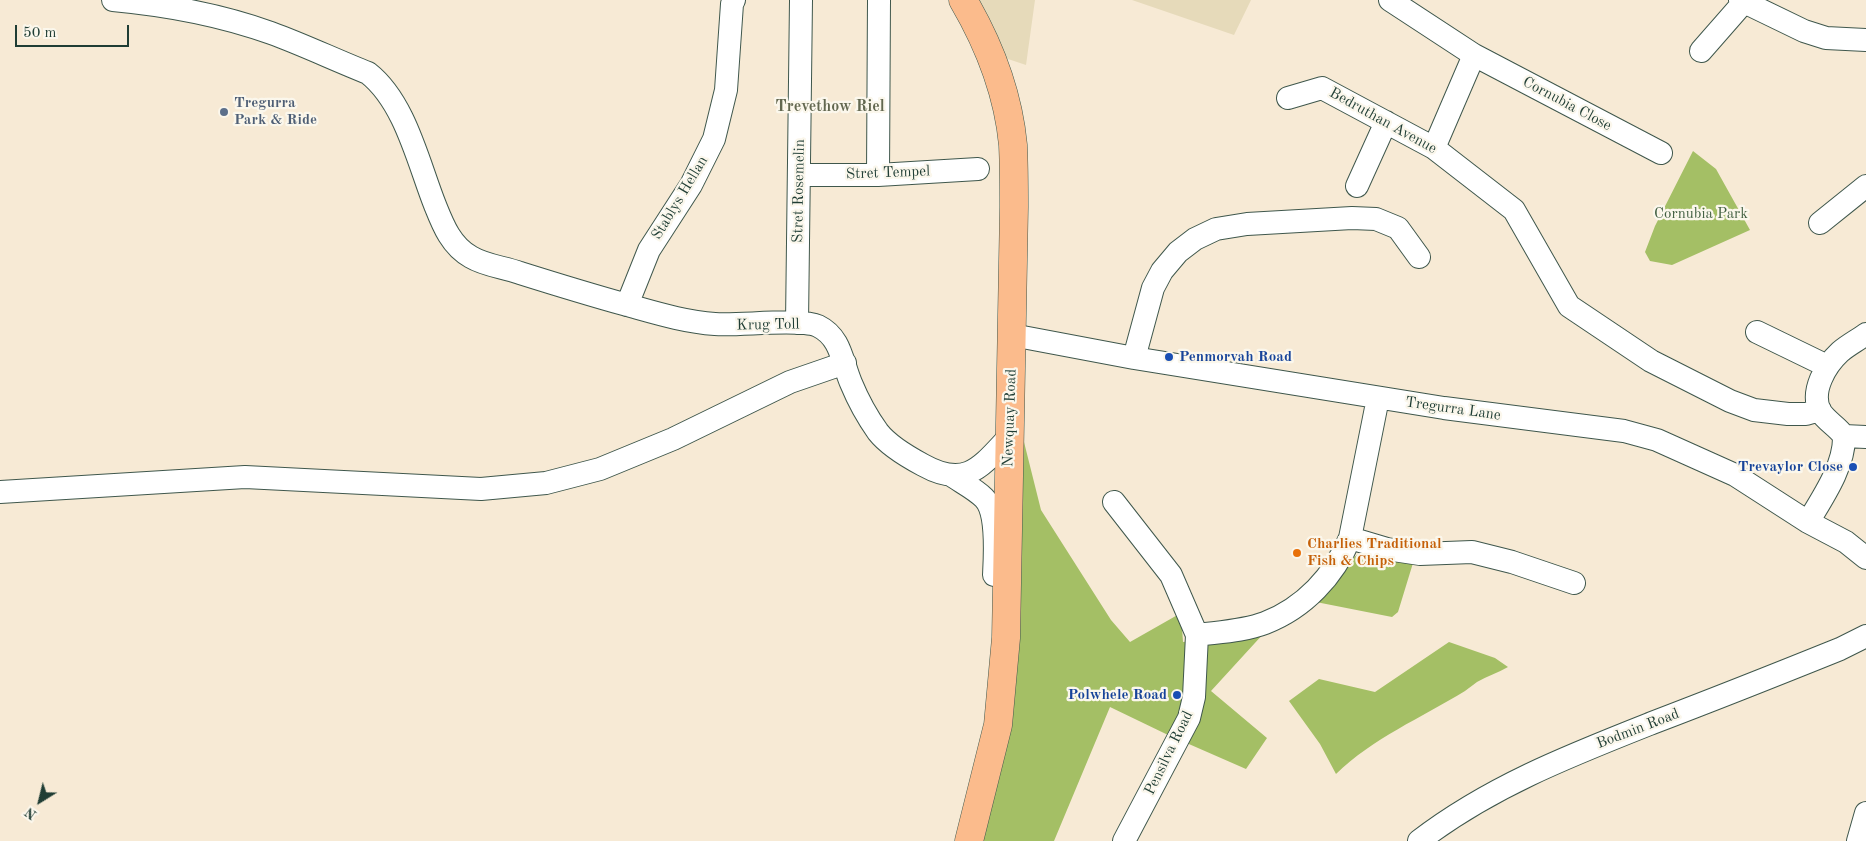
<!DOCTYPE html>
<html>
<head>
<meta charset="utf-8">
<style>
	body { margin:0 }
	#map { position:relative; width:1866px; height:841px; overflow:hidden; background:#f7ead5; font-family:"Old Standard TT",serif }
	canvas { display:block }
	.north { position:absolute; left:15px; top:776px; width:50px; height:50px; -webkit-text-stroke:4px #fbf7ec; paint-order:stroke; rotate:216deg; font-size:14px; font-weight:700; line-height:20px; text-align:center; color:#1f3d34 }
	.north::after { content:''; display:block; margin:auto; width:18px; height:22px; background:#1f3d34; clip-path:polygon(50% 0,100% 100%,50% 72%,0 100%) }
	.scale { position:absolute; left:15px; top:25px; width:114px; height:22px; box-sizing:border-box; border:2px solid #1f3d34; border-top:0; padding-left:6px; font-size:15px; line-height:18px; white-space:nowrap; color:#1f3d34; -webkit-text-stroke:4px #fbf7ec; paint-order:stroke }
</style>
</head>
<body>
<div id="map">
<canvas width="1866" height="841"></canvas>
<div class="north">N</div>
<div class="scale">50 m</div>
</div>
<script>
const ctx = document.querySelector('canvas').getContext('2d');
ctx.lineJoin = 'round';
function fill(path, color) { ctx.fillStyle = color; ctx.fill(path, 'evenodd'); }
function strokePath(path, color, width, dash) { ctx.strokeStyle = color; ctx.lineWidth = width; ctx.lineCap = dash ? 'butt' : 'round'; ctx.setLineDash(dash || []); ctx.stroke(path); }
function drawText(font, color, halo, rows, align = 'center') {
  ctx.font = font + ' "Old Standard TT",serif'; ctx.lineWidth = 4.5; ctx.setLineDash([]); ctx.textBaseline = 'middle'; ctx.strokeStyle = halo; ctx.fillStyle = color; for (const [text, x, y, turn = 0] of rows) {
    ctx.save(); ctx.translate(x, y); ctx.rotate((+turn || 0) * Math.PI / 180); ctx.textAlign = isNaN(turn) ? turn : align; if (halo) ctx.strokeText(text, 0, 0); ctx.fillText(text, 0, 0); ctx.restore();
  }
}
fill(new Path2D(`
	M978,0h57l-9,65 -21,-7z
	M1132,0h119l-17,35z`), '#e6daba');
fill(new Path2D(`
	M1693,151l23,18 34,61 -78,35 -22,-4 -5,-9 10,-26z
	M1015,406l26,104 70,110 19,22 51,-29 2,29 82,-10 -54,59 56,47 -21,31 -80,-35 -56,-27 -56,134h-75z
	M1363,552l50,11 -15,49 -6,5 -76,-15c12,-14 30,-44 47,-50z
	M1449,642l46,16 13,9c-10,6 -21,9 -31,15 -4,3 -8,6 -12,9 -44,27 -92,47 -129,83l-16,-30 -31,-43 30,-22 56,13z`), '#a4bf65');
const minor = new Path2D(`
	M113,0c54,5 108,15 158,33 33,12 64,27 97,40 37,29 50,89 67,132 8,20 16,41 36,52 15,9 33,10 49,16 35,11 71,22 107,32 29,8 58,17 88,19 23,2 86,-6 103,2 23,11 24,36 33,57 7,17 17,35 27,49 11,14 30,25 45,33 43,24 58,2 86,-28
	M1390,0l84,55
	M1740,0l64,31 22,7 40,2
	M1701,51l42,-48
	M1288,98l34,-10 112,60 80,62 55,96 82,55 79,40 24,9 34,4h18l14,-4
	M1434,148l40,-93 187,98
	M799,175h79l100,-6
	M878,175l1,-175
	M1357,186l29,-64
	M1820,223l46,-37
	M627,305l22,-55 42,-65 23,-46 12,-49 6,-86 2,-4
	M797,323l4,-323
	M1757,332l70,34
	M1012,335l122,23 310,50 180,23 33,9 78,35 73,47 38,20 20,16
	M1134,358l19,-70 9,-17 16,-19 17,-13 21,-10 31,-5 105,-6 24,1 22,9 21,29
	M1844,436c-7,-10 -18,-15 -24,-25 -10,-20 6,-46 20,-59 8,-7 18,-12 26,-18
	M1844,436l22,1
	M951,475c10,7 24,14 33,23 14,14 11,58 10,77
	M0,492l245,-15 236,12 65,-6 54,-14 73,-30 117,-57 55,-19
	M1114,502l57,73 26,60 -3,62 -5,21 -65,123
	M1808,522c15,-25 37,-57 36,-86
	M1350,538l37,11 33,5 52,-2 40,10 62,21
	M1197,635c22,-3 47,-4 68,-12 39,-15 69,-47 85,-85l28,-140
	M1419,841c70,-54 152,-86 233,-118 63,-24 126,-49 188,-74l26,-13
	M1858,841l8,-28`);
const highway = new Path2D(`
	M963,0c27,46 45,92 50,145 1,21 1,42 1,62l-8,431 -8,87 -29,116`);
strokePath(minor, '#3f574c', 24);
strokePath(highway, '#3f574c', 29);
strokePath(minor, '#fff', 22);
strokePath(highway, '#fbbb8c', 28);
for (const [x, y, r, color] of [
	[224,112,5,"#5c6f8a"],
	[1169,357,5,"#1a4fb4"],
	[1853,467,5,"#1a4fb4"],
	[1297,553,5,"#e8710a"],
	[1177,695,5,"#1a4fb4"]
]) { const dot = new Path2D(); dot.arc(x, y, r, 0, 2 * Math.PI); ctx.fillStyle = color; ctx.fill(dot); strokePath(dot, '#fbf7ec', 2); }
drawText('bold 15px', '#4e5e75', '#fbf7ec', [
	["Tregurra",234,103],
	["Park & Ride",234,120]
], 'left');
drawText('15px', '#1f3d34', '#fbf7ec', [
	["Cornubia Close",1567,104,28],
	["Bedruthan Avenue",1383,121,29],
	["Stret Tempel",888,173,-2],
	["Stret Rosemelin",799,191,-89],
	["Stablys Hellan",680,198,-59],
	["Krug Toll",768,325,-1],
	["Tregurra Lane",1453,409,8],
	["Newquay Road",1010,418,-88],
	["Bodmin Road",1638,729,-21],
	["Pensilva Road",1169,753,-64]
]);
drawText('15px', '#405e40', '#fbf7ec', [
	["Cornubia Park",1701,214]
]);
drawText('bold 15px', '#164399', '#fbf7ec', [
	["Penmorvah Road",1179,357,"left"],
	["Trevaylor Close",1843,467],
	["Polwhele Road",1167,695]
], 'right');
drawText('bold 15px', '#c56008', '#fbf7ec', [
	["Charlies Traditional",1307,544],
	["Fish & Chips",1307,561]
], 'left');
drawText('bold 16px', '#636850', '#fbf7ec', [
	["Trevethow Riel",830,107]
]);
</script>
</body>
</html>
